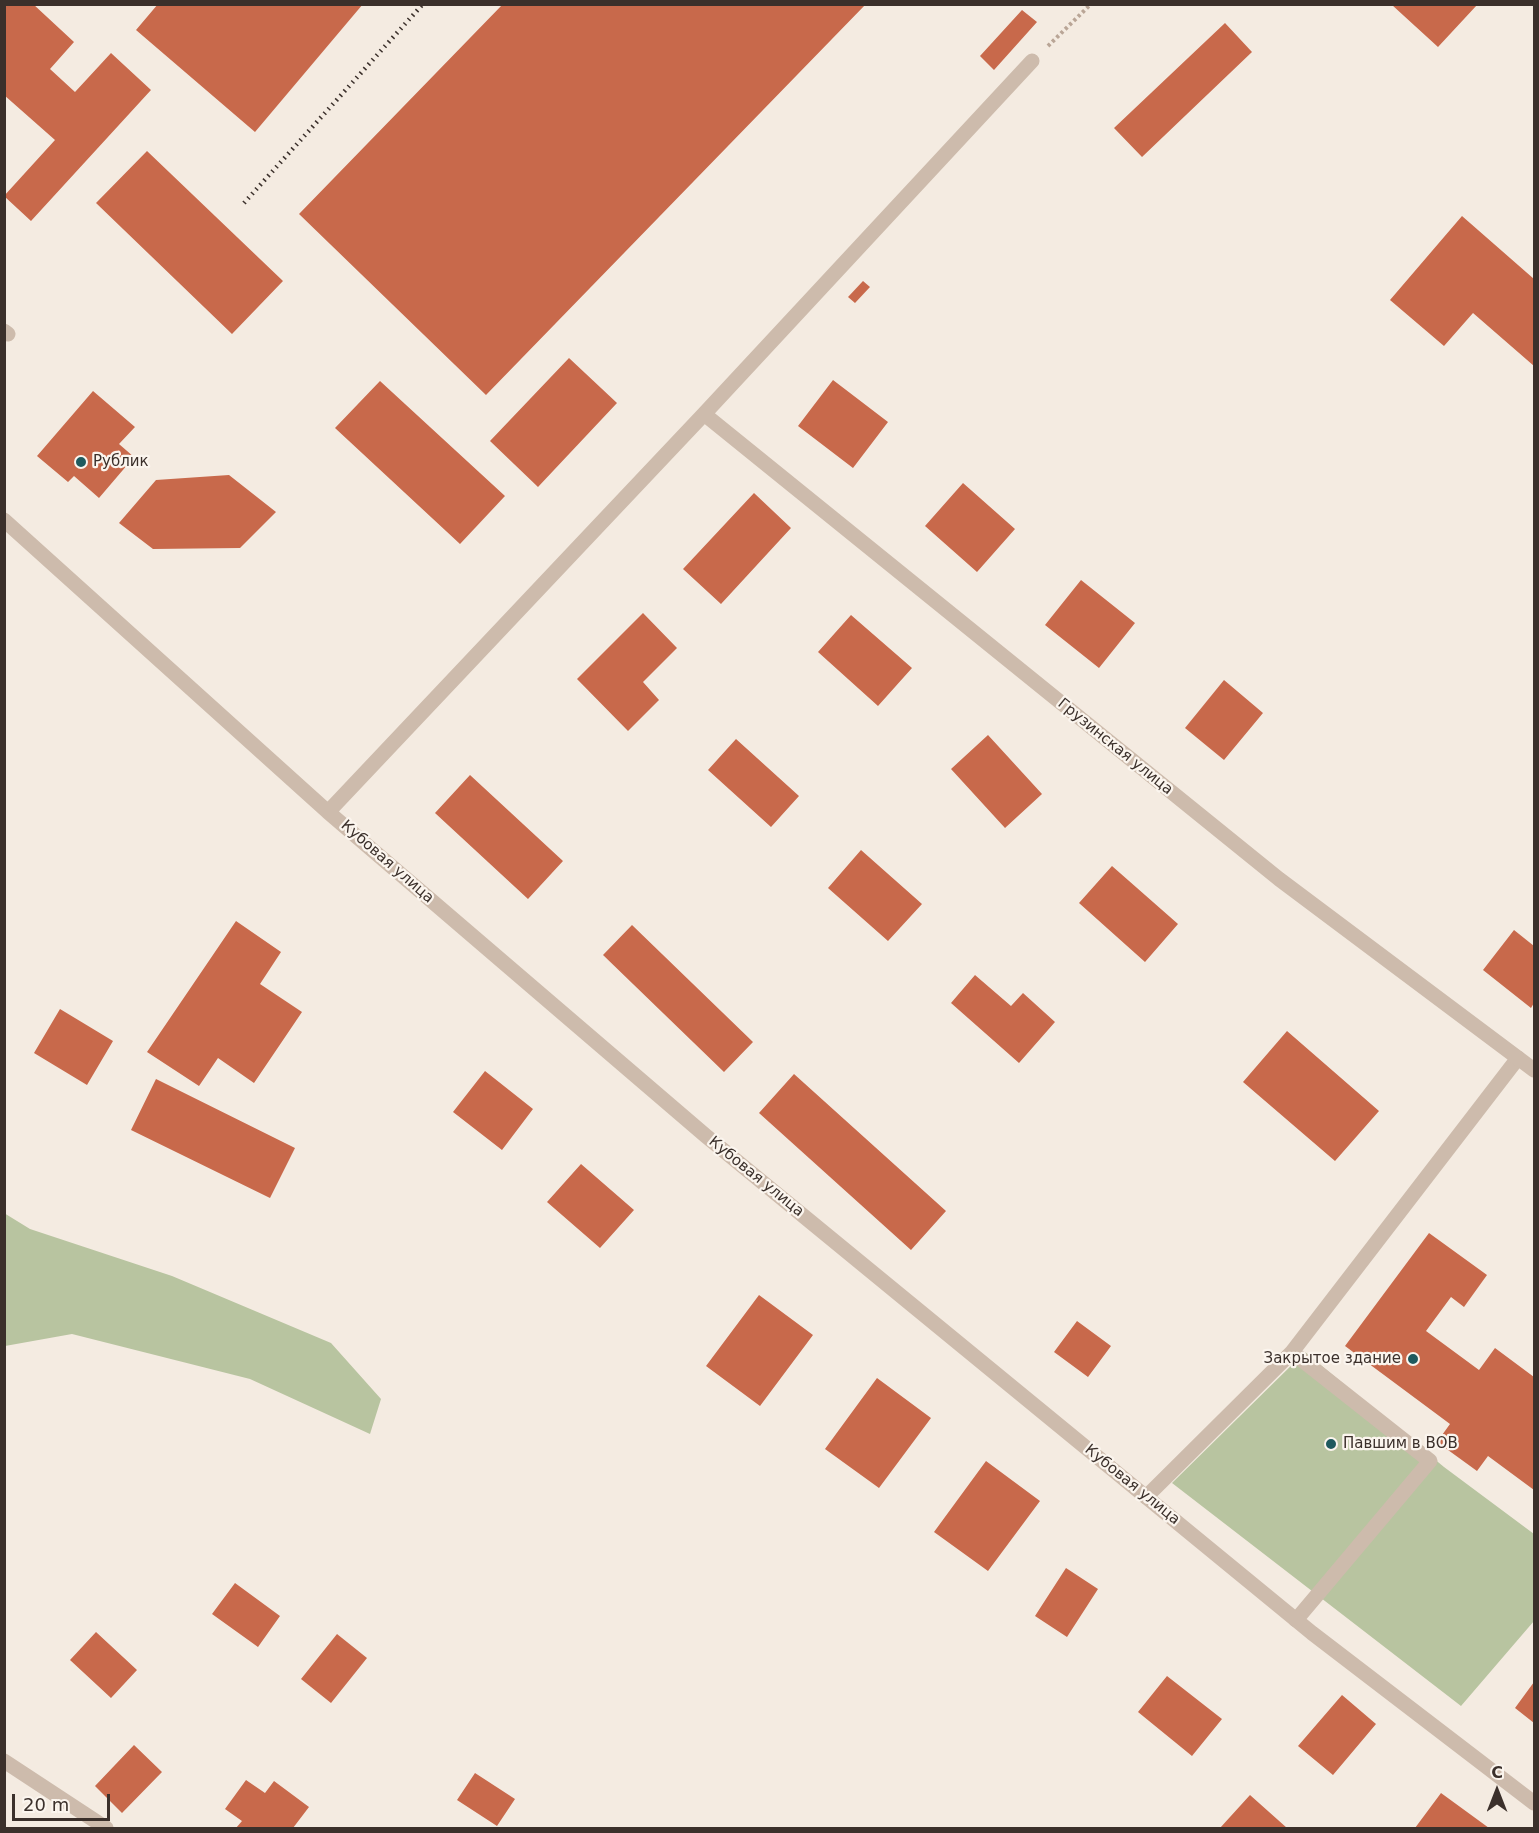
<!DOCTYPE html>
<html>
<head>
<meta charset="utf-8">
<style>
	body { margin:0 }
	#map { position:relative; width:1539px; height:1833px; overflow:hidden; background:#f4ebe1; font-family:"DejaVu Sans",sans-serif }
	canvas { display:block }
	.frame { position:absolute; inset:0; border:6px solid #3b302b; pointer-events:none }
	.north { position:absolute; left:1467px; top:1761px; width:60px; height:60px; -webkit-text-stroke:4px #fbf5ee; paint-order:stroke; rotate:0deg; font-size:16px; font-weight:700; line-height:24px; text-align:center; color:#3b302b }
	.north::after { content:''; display:block; margin:auto; width:21px; height:27px; background:#3b302b; clip-path:polygon(50% 0,100% 100%,50% 72%,0 100%) }
	.scale { position:absolute; left:12px; top:1794px; width:98px; height:27px; box-sizing:border-box; border:3px solid #3b302b; border-top:0; padding-left:8px; font-size:18px; line-height:21px; white-space:nowrap; color:#3b302b; -webkit-text-stroke:4px #fbf5ee; paint-order:stroke }
</style>
</head>
<body>
<div id="map">
<canvas width="1539" height="1833"></canvas>
<div class="frame"></div>
<div class="north">С</div>
<div class="scale">20 m</div>
</div>
<script>
const ctx = document.querySelector('canvas').getContext('2d');
ctx.lineJoin = 'round';
function fill(path, color) { ctx.fillStyle = color; ctx.fill(path, 'evenodd'); }
function strokePath(path, color, width, dash) { ctx.strokeStyle = color; ctx.lineWidth = width; ctx.lineCap = dash ? 'butt' : 'round'; ctx.setLineDash(dash || []); ctx.stroke(path); }
function drawText(font, color, halo, rows, align = 'center') {
  ctx.font = font + ' "DejaVu Sans",sans-serif'; ctx.lineWidth = 4.5; ctx.setLineDash([]); ctx.textBaseline = 'middle'; ctx.strokeStyle = halo; ctx.fillStyle = color; for (const [text, x, y, turn = 0] of rows) {
    ctx.save(); ctx.translate(x, y); ctx.rotate((+turn || 0) * Math.PI / 180); ctx.textAlign = isNaN(turn) ? turn : align; if (halo) ctx.strokeText(text, 0, 0); ctx.fillText(text, 0, 0); ctx.restore();
  }
}
fill(new Path2D(`
	M4,1213l26,16 142,47 159,67 50,56 -11,35 -120,-55 -178,-45 -67,12z
	M1305,1352l139,115 90,67v87l-73,85 -289,-223z`), '#b8c4a0');
fill(new Path2D(`
	M4,4h29l41,38 -24,27 25,23 36,-39 40,37 -120,131 -27,-25 51,-56 -51,-45z
	M158,4h205l-108,128 -119,-102z
	M503,4h363l-380,391 -187,-181z
	M1392,5h85l-39,42z
	M1022,10l15,12 -43,48 -14,-14z
	M1225,23l27,29 -110,105 -28,-29z
	M147,151l136,130 -51,53 -136,-131z
	M1462,216l72,63v87l-61,-53 -29,33 -54,-46z
	M863,281l7,6 -15,16 -7,-6z
	M569,358l48,45 -79,84 -48,-46z
	M833,380l55,42 -35,46 -55,-42z
	M380,381l125,115 -45,48 -125,-116z
	M93,391l42,36 -16,17 15,13 -35,41 -25,-22 -6,6 -31,-26z
	M229,475l47,37 -36,36 -87,1 -34,-26 37,-43z
	M963,483l52,46 -38,43 -52,-46z
	M754,493l37,35 -70,76 -38,-35z
	M1081,580l54,43 -36,45 -54,-43z
	M643,613l34,35 -34,34 16,18 -31,31 -51,-52z
	M851,615l61,53 -34,38 -60,-54z
	M1224,680l39,33 -39,47 -39,-32z
	M988,735l54,59 -37,34 -54,-59z
	M736,739l63,57 -28,31 -63,-57z
	M470,775l93,86 -35,38 -93,-86z
	M861,850l61,54 -34,37 -60,-53z
	M1112,866l66,58 -33,38 -66,-59z
	M236,921l45,31 -21,32 42,28 -48,71 -36,-25 -19,28 -52,-34z
	M632,925l121,117 -29,30 -121,-117z
	M1514,930l20,16v57l-3,5 -48,-38z
	M975,975l36,31 12,-13 32,29 -36,41 -68,-60z
	M60,1009l53,32 -26,44 -53,-32z
	M1287,1031l92,80 -44,50 -92,-79z
	M485,1071l48,38 -31,41 -49,-38z
	M794,1074l152,137 -35,39 -152,-137z
	M156,1079l139,69 -25,50 -139,-68z
	M581,1164l53,46 -34,38 -53,-46z
	M1429,1233l58,42 -23,32 -13,-10 -25,34 53,39 16,-22 39,29v113l-46,-34 -11,15 -40,-29 13,-18 -105,-78z
	M759,1295l54,40 -53,71 -54,-40z
	M1077,1321l34,25 -23,31 -34,-25z
	M877,1378l54,40 -52,70 -54,-39z
	M986,1461l54,40 -52,70 -54,-39z
	M1066,1568l32,21 -31,48 -32,-21z
	M235,1583l45,33 -22,31 -46,-33z
	M96,1632l41,38 -26,28 -41,-38z
	M337,1634l30,24 -36,45 -30,-24z
	M1167,1676l55,43 -30,37 -54,-44z
	M1534,1682v41l-19,-15z
	M1342,1695l34,29 -43,51 -35,-29z
	M134,1745l28,27 -40,41 -27,-27z
	M475,1773l40,26 -18,27 -40,-26z
	M246,1780l19,13 9,-12 35,26 -16,21h-57l6,-7 -17,-12z
	M1441,1793l48,35h-74z
	M1250,1795l37,33h-67z`), '#c8694b');
strokePath(new Path2D(`
	M1048,46l43,-42`), '#b9a596', 4, [3, 3]);
strokePath(new Path2D(`
	M4,331l4,3
	M1292,1352l226,-294
	M1146,1497l146,-145 138,109 -134,159`), '#cdbbac', 15);
strokePath(new Path2D(`
	M704,414l575,465 255,191
	M4,520l324,292 378,324 606,497 222,170
	M328,812l376,-398 328,-353
	M4,1761l102,67`), '#cdbbac', 15);
strokePath(new Path2D(`
	M244,203l179,-199`), '#3b302b', 4.5, [1.5, 4.5]);
for (const [x, y, r, color] of [
	[81,462,6,"#1f5a5e"],
	[1413,1359,6,"#1f5a5e"],
	[1331,1444,6,"#1f5a5e"]
]) { const dot = new Path2D(); dot.arc(x, y, r, 0, 2 * Math.PI); ctx.fillStyle = color; ctx.fill(dot); strokePath(dot, '#fbf5ee', 2); }
drawText('15px', '#3b302b', '#fbf5ee', [
	["Рублик",93,462],
	["Закрытое здание",1401,1359,"right"],
	["Павшим в ВОВ",1343,1444]
], 'left');
drawText('15px', '#3b302b', '#fbf5ee', [
	["Грузинская улица",1115,747,39],
	["Кубовая улица",387,862,41],
	["Кубовая улица",756,1177,39],
	["Кубовая улица",1132,1485,39]
]);
</script>
</body>
</html>
